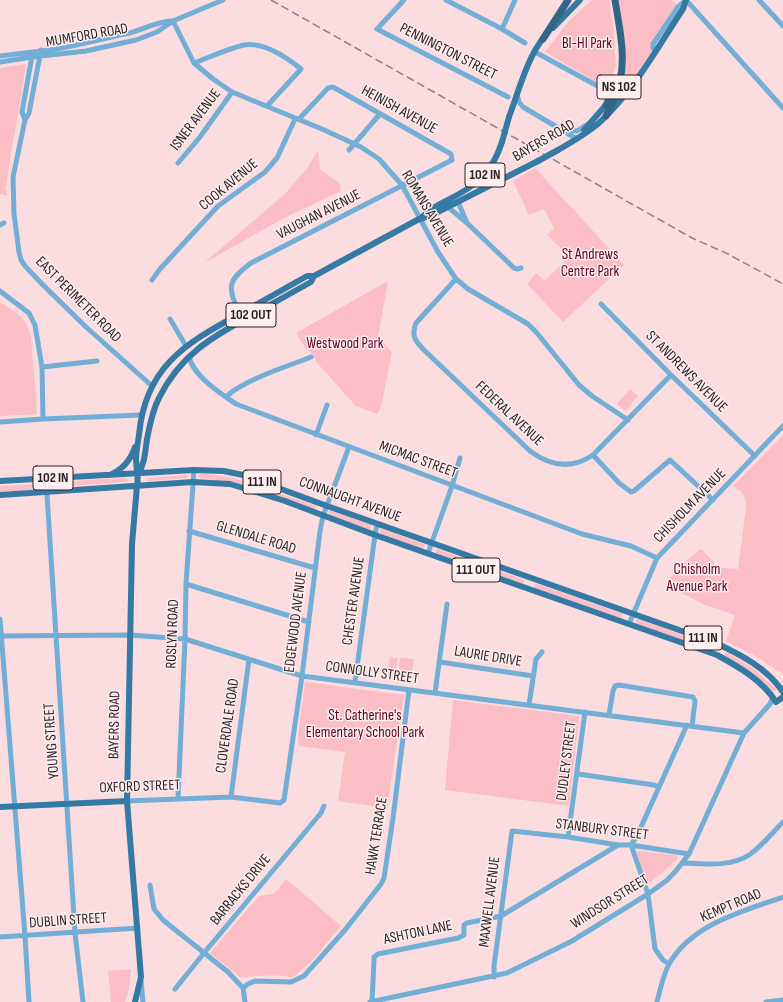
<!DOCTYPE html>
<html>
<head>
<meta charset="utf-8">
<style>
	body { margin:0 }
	canvas { display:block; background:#fbdcdf }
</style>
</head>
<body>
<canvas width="783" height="1002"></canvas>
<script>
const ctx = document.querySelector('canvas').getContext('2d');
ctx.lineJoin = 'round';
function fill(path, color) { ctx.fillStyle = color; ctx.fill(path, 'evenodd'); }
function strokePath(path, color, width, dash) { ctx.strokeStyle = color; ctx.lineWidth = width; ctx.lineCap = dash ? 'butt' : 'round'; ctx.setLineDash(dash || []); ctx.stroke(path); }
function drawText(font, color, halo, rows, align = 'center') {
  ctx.font = font + ' "Sofia Sans Condensed",sans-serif'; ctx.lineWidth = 3; ctx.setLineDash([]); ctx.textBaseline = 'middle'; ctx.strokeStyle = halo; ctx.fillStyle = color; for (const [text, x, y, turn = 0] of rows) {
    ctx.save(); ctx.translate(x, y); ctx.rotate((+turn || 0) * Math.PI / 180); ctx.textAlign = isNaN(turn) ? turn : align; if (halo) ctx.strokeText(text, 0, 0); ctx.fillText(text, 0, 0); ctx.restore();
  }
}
fill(new Path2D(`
	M592,0h17l4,25 3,41 -9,22 -62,-36 23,-30z
	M619,0h52l6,4 -26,41v8l-25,38 -9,9 7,-61z
	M26,64l-21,126 2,1v5l-7,-2v-126z
	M318,150l2,19 20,15 1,7 -57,27 -80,45 81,-69 23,-27z
	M535,168l89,97 -61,57 -36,-38 9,-11 9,8 24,-25 -22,-21 7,-7 -10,-19 -15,6 -16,-34z
	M388,281l-10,56 14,15 -11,55 -4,7 -21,-8 -38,-42 -7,-12 -5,-3 -10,-16z
	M0,302c14,9 28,16 31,35l6,77 -37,2z
	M630,389l8,7 -13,15 -8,-7z
	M783,435v238l-6,-2 -18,-13 -33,-17 9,-26 -32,-11 -36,-19c7,-16 21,-25 34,-36l13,13v5l24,2 8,-62c0,-12 -4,-15 -13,-21z
	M202,473l31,5 84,28 -2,3 -81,-27 -36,-4 1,-4z
	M187,475l1,2 -2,1 -39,3 1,-3z
	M125,478l4,2 -4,2 -71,5 -2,-2 1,-3z
	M39,484l2,2 -1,3 -40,3v-6z
	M329,511h2l40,14v4l-2,1 -40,-15z
	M382,529l42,15v4l-2,1 -41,-15 -1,-4z
	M437,549l87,31v4h-2l-87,-31z
	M534,584h3l86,30v1l-3,3 -85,-29z
	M639,619l74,28 1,3 -2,1 -75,-27 -1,-1v-3z
	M725,653h3l26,16 22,20 -1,2h-2l-22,-18 -27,-17z
	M390,657l8,1 -4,20 -7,-1z
	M400,658l14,1 -3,22 -14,-1z
	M305,682l99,13 -17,113 -49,-7 7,-49 -46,-6 -1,-9z
	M453,700l126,16 -10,90 -124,-16z
	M638,851l36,4 3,2v2l-14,13 -16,13 -11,-32z
	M286,879l55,47 -31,37 -17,14c-18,-2 -35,-2 -52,1l-31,-25 49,-57 15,-2z
	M131,969l-2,20 -4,13h-14l-3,-31z`), '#fabec4');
strokePath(new Path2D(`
	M404,0l-27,29 131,68
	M446,0l56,29 23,14
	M759,0l24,26
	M173,21l21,42 19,16 19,13 90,37 39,18 18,12 23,26 36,67 18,27 12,10 60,35 9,9 42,52 13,11 36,24
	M502,29l13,-29
	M41,50l-12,63 -4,7 -12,57 1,37 5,38 2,8 4,6 19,20 42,41 66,59
	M535,52l70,38 3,3 -1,9
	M655,52l-2,-4v-4l25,-37 8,-7 97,108
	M0,56c16,-2 33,-4 49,-6 25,-3 51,-11 76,-16 16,-3 31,-13 47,-13
	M0,62l32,-5 54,-6 50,-11 21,-8 16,-11 50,-21
	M194,63c16,-6 33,-14 50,-18 20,-3 42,12 57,24l-34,37
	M517,95l2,7 4,5 54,32
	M25,120l-3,-8 10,-56
	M566,130l11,1 9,-6
	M349,150l31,-36
	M178,163l22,-26 32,-45
	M458,202l9,21
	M448,207l19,16 47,45 3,1 4,-1
	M0,225l4,-2
	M456,279l-40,44c-5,12 -1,18 8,27l106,101c20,15 41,19 63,4l78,-80
	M152,280l8,-11 58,-63 47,-34 12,-14 18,-39
	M0,291l29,22 6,12 7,42 1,52
	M601,304l70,71 84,81
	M240,314c-13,-27 -13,-33 11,-51l201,-103 -1,-6 -118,-67 -5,1 -29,31
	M170,319l16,27
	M189,356c3,19 32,38 47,48l346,130 49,12 26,12
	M42,367l55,-6
	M226,397c15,-16 62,-31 85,-40
	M0,422l43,-3 98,-4
	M316,435l11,-30
	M593,455l26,28 12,9 3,-1 36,-31 43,40
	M46,479l29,454 8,69
	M189,531l126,37
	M428,553l24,-67 8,-28
	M186,584l123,38
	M0,619l25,317 4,66
	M629,624l28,-66 126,-132
	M0,636l130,-1 55,4 117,37 442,57
	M440,662l93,14
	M355,682l20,-147 2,-11
	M435,693l12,-89
	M529,705l7,-46 6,-7
	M609,715l4,-24 2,-5 4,-1 74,12 2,4 -3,25
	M578,774l76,11 5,2
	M231,797l18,-138
	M178,799l7,-160 1,-55 8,-114
	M127,801l104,-4 49,6 4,-3 18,-124 18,-145 3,-15 26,-69
	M568,837l17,-125
	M631,845l6,-9 50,-111
	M631,845l17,49 7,55 8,11 6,4
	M683,863c21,1 48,4 66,-8 13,-9 23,-22 34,-33
	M150,885l4,24 9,11 65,52 15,16
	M0,937l138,-9
	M494,977v-11l18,-135 56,6 50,8h13l58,9
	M141,981l2,21
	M175,989l29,-36 117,-140 3,-7
	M245,1002l-2,-14 5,-4 7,-3 36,1 13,-6 41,-46 36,-46 3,-6 9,-60 16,-128
	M370,1002l137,-29 65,-32 76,-47 18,-13 9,-9 14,-18 55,-121 26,-29 3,-7
	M372,1002l2,-41v-4l4,-3 80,-16 6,-3v-10l3,-2 34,-7 117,-71
	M657,1002c3,-13 6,-26 12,-38 23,-40 74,-53 114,-67
	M766,1002l17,-2`), '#73aed6', 5);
strokePath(new Path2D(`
	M553,28l27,-28
	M509,117c9,-24 19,-62 36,-81
	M584,130l22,-25
	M558,150c14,-8 28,-16 41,-27 35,-32 58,-75 84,-114l3,-9
	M420,219c8,-9 18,-14 28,-19 29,-15 44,-27 54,-58
	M138,474c-4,-13 -1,-26 1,-39 6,-67 45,-91 99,-120 23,-13 46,-26 69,-39h7l105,-57 11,-3 108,-55
	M110,475c13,-6 20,-14 25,-28
	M0,481l194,-11 30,1 19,4 84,31 389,137c25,12 51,25 67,49
	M0,495l193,-13 37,2 55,17 90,34 342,120c22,12 45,25 59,47l7,-5
	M0,807l127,-6
	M135,1002l6,-25 -14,-176 5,-257 6,-70c7,-11 7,-22 9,-35 3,-14 5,-28 12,-41 21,-43 53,-61 93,-83 20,-11 39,-22 59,-33l3,-6`), '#357aa4', 6);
strokePath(new Path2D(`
	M543,39l25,-39
	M606,105l8,-14
	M606,116c6,-12 12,-23 14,-35 6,-26 -1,-55 -5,-81`), '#336686', 7);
strokePath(new Path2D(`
	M271,0l421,238 36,16 55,30`), '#947d80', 1.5, [8, 4]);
strokePath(new Path2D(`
	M502,142l7,-25
	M538,161l20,-11`), '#357aa4', 6);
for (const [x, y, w] of [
	[619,87,44],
	[485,175,40],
	[251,315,50],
	[53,478,40],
	[262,482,38],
	[476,570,48],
	[703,638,38]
]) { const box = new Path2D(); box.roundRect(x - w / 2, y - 12, w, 24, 3); ctx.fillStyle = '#fdeeef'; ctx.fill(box); strokePath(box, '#2d1f21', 1); }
drawText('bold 14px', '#2d1f21', null, [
	["NS 102",619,87],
	["102 IN",485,175],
	["102 OUT",251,315],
	["102 IN",53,478],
	["111 IN",262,482],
	["111 OUT",476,570],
	["111 IN",703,638]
]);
drawText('15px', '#2d1f21', '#fdeeef', [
	["MUMFORD ROAD",87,36,-10],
	["PENNINGTON STREET",448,52,27],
	["HEINISH AVENUE",399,110,29],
	["ISNER AVENUE",196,120,-53],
	["BAYERS ROAD",544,141,-30],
	["COOK AVENUE",229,185,-40],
	["ROMANS AVENUE",427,209,59],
	["VAUGHAN AVENUE",319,215,-27],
	["EAST PERIMETER ROAD",78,300,45],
	["ST ANDREWS AVENUE",686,372,45],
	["FEDERAL AVENUE",509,414,43],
	["MICMAC STREET",418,460,20],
	["CONNAUGHT AVENUE",350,500,20],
	["CHISHOLM AVENUE",690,506,-46],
	["GLENDALE ROAD",256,538,17],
	["CHESTER AVENUE",354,601,-82],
	["EDGEWOOD AVENUE",296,622,-83],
	["ROSLYN ROAD",173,634,-88],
	["LAURIE DRIVE",488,657,9],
	["CONNOLLY STREET",372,673,8],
	["BAYERS ROAD",115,725,-89],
	["CLOVERDALE ROAD",228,726,-82],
	["YOUNG STREET",52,741,-94],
	["DUDLEY STREET",567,761,-83],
	["OXFORD STREET",140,787,-2],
	["STANBURY STREET",602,830,7],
	["HAWK TERRACE",377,836,-81],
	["BARRACKS DRIVE",241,890,-51],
	["MAXWELL AVENUE",490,902,-83],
	["WINDSOR STREET",610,902,-32],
	["KEMPT ROAD",731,906,-23],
	["DUBLIN STREET",68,921,-4],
	["ASHTON LANE",418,933,-12]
]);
drawText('15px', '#60001f', '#fdeeef', [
	["BI-HI Park",587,44],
	["St Andrews",590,255],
	["Centre Park",590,272],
	["Westwood Park",345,344],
	["Chisholm",697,570],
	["Avenue Park",697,587],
	["St. Catherine's",365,716],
	["Elementary School Park",365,733]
]);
</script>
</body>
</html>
